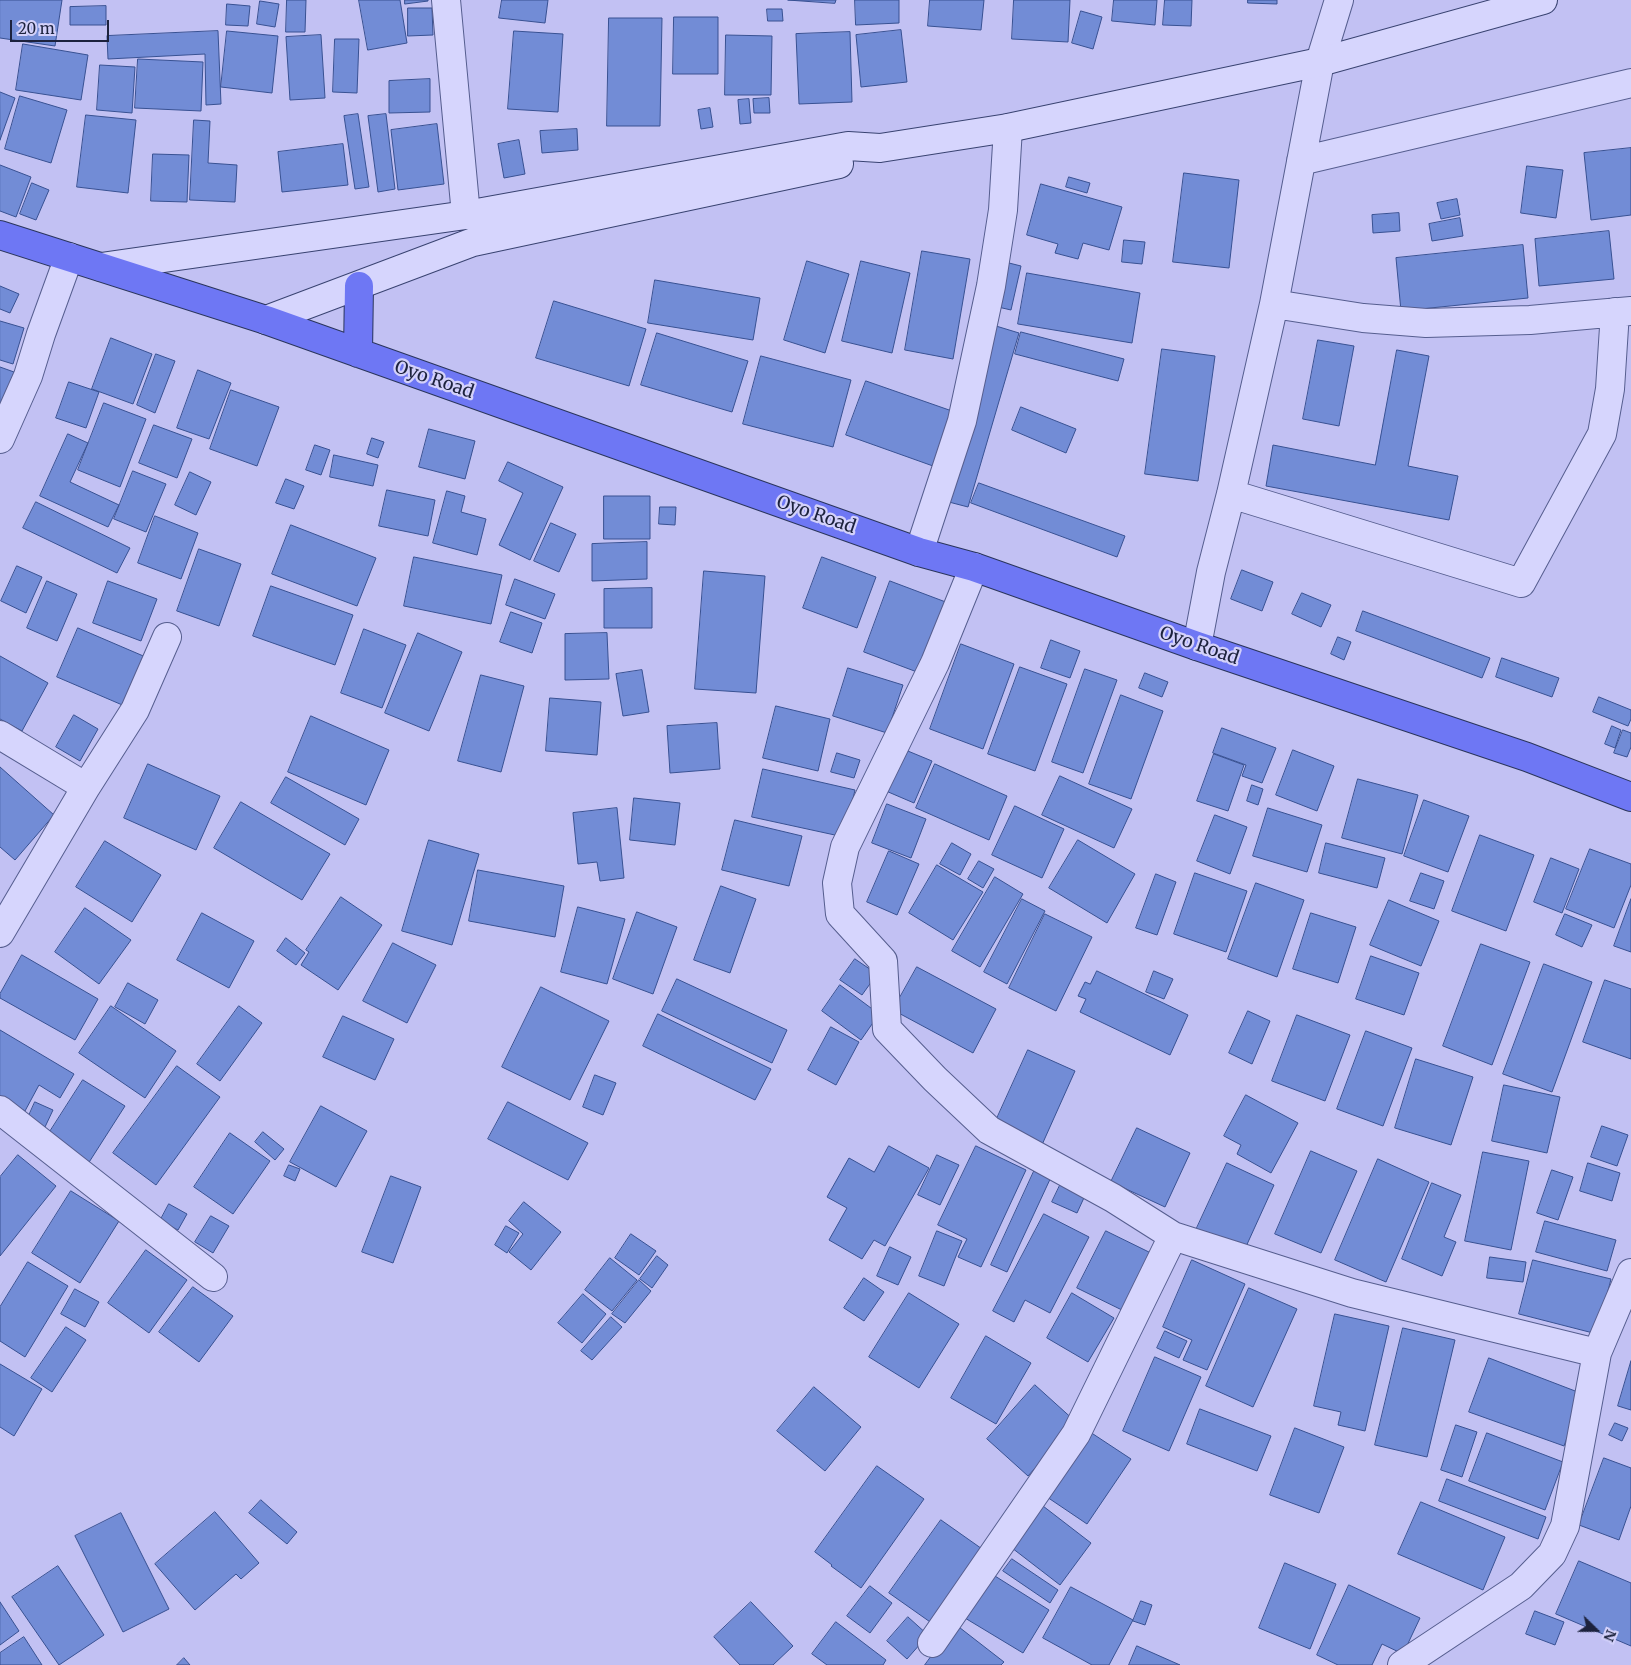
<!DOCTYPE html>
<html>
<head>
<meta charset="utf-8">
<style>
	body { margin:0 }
	#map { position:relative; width:1631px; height:1665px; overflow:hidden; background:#c2c1f3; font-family:Merriweather,serif }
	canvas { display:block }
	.north { position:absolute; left:1571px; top:1605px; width:50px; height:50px; -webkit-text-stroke:4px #d3d1fa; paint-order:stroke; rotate:112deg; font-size:14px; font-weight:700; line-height:20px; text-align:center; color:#1c223d }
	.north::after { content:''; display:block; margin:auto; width:18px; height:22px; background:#1c223d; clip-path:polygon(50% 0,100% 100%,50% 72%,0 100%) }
	.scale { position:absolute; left:10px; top:20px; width:99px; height:22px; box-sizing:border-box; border:2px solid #1c223d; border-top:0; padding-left:6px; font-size:15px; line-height:18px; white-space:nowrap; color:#1c223d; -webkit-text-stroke:4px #d3d1fa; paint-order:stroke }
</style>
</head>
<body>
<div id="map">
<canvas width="1631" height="1665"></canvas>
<div class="north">N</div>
<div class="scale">20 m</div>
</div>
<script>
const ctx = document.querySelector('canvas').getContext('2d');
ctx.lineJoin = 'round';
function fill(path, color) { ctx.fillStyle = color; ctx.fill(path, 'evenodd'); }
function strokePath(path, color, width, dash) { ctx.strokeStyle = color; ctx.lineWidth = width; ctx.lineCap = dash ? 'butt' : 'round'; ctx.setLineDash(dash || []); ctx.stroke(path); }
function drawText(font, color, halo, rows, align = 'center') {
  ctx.font = font + ' Merriweather,serif'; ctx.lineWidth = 4.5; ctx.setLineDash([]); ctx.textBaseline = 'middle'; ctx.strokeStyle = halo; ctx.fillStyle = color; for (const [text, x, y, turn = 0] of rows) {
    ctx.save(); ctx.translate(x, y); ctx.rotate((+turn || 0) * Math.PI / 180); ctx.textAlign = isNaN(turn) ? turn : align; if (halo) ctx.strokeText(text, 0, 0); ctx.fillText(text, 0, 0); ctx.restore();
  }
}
const building = new Path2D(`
	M0,0h62l-7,46 -55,-8z
	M287,0h19l-1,32h-19z
	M359,0h41l7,43 -39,7z
	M405,0h23v1l-23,3z
	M502,0h46l-3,23 -46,-5z
	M788,0h48l-1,3z
	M855,0h44v23l-43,2z
	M930,0h54l-3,30 -53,-4z
	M1014,0h56l-2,42 -56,-3z
	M1114,0h43l-2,25 -43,-4z
	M1165,0h27l-1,26 -28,-1z
	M1248,0h29v4l-29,-1z
	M260,1l19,3 -4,23 -18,-3z
	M227,4l23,2 -2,20 -22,-1z
	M106,6v19h-36v-18z
	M408,8h24l1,27 -25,1z
	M767,9h15l1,12h-15z
	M1081,11l21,6 -9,32 -21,-6z
	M674,17h44v57h-45z
	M609,18h53l-2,108h-53z
	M901,30l6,52 -46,5 -5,-52z
	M218,31l3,73 -15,1 -1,-51 -97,5 -1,-23z
	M227,31l51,5 -6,57 -51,-6z
	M514,31l49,3 -5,78 -50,-3z
	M850,32l2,70 -53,2 -3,-70z
	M321,35l4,63 -35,2 -4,-63z
	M726,35l46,1 -1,59h-46z
	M335,39h24l-2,54 -24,-1z
	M23,44l65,11 -7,45 -65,-10z
	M138,59l65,3 -2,49 -66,-3z
	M100,65l35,2 -3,46 -35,-3z
	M430,79v33l-41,1v-32z
	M0,92l15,6 -15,42z
	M20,96l47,14 -16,53 -46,-14z
	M769,98l1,15h-16l-1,-14z
	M749,99l2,24 -11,1 -2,-24z
	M710,108l3,19 -12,2 -3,-19z
	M358,114l11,73 -14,2 -11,-73z
	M386,114l9,75 -17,3 -10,-76z
	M86,115l50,5 -8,73 -51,-6z
	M194,120l16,1 -2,42 29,2 -2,37 -45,-2z
	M437,124l7,60 -46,6 -7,-60z
	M577,129l1,21 -36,3 -2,-22z
	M519,140l6,34 -21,4 -6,-34z
	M343,144l5,41 -66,7 -4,-40z
	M1631,148v67l-40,5 -7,-67z
	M153,154l36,1 -2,47 -36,-1z
	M0,165l31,12 -15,40 -16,-6z
	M1527,166l36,4 -7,48 -35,-5z
	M1184,173l55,7 -10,88 -56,-6z
	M1069,177l21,6 -3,10 -21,-6z
	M32,183l17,7 -13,30 -16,-6z
	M1041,184l81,23 -13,43 -26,-7 -5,16 -23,-6 3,-9 -31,-9z
	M1457,199l3,16 -19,4 -4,-16z
	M1399,213l1,18 -27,2 -1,-18z
	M1460,218l3,18 -31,5 -3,-17z
	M1609,231l5,48 -75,7 -4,-47z
	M1124,240l21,2 -3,22 -20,-2z
	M1523,245l5,53 -127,13 -5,-53z
	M922,251l48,8 -17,100 -48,-9z
	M807,261l42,13 -24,79 -41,-13z
	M861,261l49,12 -18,80 -50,-12z
	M1009,263l12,3 -10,44 -13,-3z
	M1027,273l113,20 -8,50 -114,-19z
	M655,280l105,18 -7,42 -105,-17z
	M0,286l19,8 -9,19 -10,-4z
	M554,301l92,28 -17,57 -93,-28z
	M0,321l24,7 -11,36 -13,-4z
	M996,326l23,7 -51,174 -23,-6z
	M1021,332l103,27 -6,22 -103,-27z
	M657,333l91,28 -16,51 -91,-27z
	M111,338l41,16 -19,50 -41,-15z
	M1318,340l36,6 -15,80 -36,-7z
	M1162,349l53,7 -17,125 -53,-7z
	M1397,350l32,6 -21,110 50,10 -9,44 -183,-34 7,-41 102,20z
	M156,354l19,7 -20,52 -18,-8z
	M761,356l90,24 -18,67 -90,-23z
	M0,367l14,5 -14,40z
	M198,370l33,13 -22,56 -32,-11z
	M866,381l86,30 -19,55 -87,-31z
	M69,382l30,10 -13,36 -30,-10z
	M231,390l48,17 -22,59 -47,-17z
	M104,403l42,16 -26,68 -42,-17z
	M1021,407l55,22 -10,24 -54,-23z
	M154,425l38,14 -15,39 -38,-15z
	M429,429l46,12 -10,38 -46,-12z
	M68,434l20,9 -18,39 49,23 -11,22 -68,-31z
	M372,438l12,4 -6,16 -11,-4z
	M315,445l15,5 -9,25 -15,-5z
	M334,455l44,10 -5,21 -43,-9z
	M508,462l55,25 -33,73 -31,-15 24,-52 -24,-12z
	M133,471l33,13 -20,48 -32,-13z
	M190,472l21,10 -15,33 -21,-10z
	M286,479l18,7 -10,23 -18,-6z
	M979,483l146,53 -8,21 -146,-54z
	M387,490l48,10 -7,36 -49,-10z
	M447,491l18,5 -4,16 25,7 -9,36 -44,-12z
	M604,496h46v43h-46z
	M36,502l94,46 -13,25 -94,-45z
	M660,507h16l-1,18 -16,-1z
	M155,516l43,17 -17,46 -43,-16z
	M551,523l25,11 -17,38 -25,-11z
	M291,525l85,33 -19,48 -85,-32z
	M647,542v37l-55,2v-37z
	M199,549l42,15 -22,62 -42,-15z
	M414,557l88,18 -11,49 -87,-18z
	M822,557l54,20 -19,51 -54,-20z
	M17,566l25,11 -16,36 -25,-12z
	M1242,570l31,12 -11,29 -31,-12z
	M704,571l61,5 -9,117 -61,-4z
	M515,579l40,15 -10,25 -39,-14z
	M47,581l30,13 -20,47 -30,-13z
	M108,581l49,18 -16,42 -48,-18z
	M890,581l61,23 -26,71 -61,-23z
	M271,586l82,29 -18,50 -82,-29z
	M652,588v40h-48v-39z
	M1302,593l29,12 -10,22 -29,-13z
	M1363,611l127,47 -8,20 -126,-47z
	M511,612l31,11 -10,30 -32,-11z
	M78,628l70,30 -21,49 -70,-30z
	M364,629l42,16 -24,63 -41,-15z
	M418,633l44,19 -33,79 -44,-18z
	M607,633l2,46 -44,1v-46z
	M1338,637l13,5 -7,18 -13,-6z
	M1051,640l29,11 -10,27 -29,-10z
	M961,644l53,20 -31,85 -53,-20z
	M0,656l48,27 -26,48 -22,-12z
	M1502,658l57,20 -7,19 -56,-20z
	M1020,667l47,17 -32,87 -47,-17z
	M848,668l55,17 -16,48 -54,-17z
	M1085,669l32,11 -34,93 -31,-11z
	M642,670l7,42 -26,4 -7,-42z
	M1145,673l23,9 -6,15 -23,-9z
	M481,675l43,11 -23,86 -43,-11z
	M1121,695l42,16 -32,88 -42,-15z
	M1599,697l32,13v9l-3,7 -35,-14z
	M550,698l51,4 -4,53 -51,-4z
	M776,706l54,13 -12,52 -55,-13z
	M74,715l24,14 -18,32 -24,-14z
	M311,716l78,34 -23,55 -78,-33z
	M717,723l3,46 -50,4 -3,-47z
	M1612,726l9,4 -6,18 -10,-4z
	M1222,728l54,20 -14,35 -20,-7 4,-11 -33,-12z
	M1623,730l8,3v14l-4,10 -13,-4z
	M903,749l29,12 -18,42 -28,-12z
	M1293,750l41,16 -17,45 -41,-16z
	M837,753l23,7 -6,18 -23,-6z
	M1214,754l30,11 -16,46 -31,-10z
	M148,764l72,32 -24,54 -72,-32z
	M935,764l72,32 -18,44 -73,-32z
	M0,767l54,48 -39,45 -15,-13z
	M763,769l92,21 -11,47 -92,-20z
	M1060,776l72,33 -18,39 -72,-33z
	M286,777l73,42 -14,26 -74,-42z
	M1358,779l60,16 -16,59 -60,-16z
	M1252,785l11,4 -5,16 -11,-4z
	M634,798l46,5 -5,42 -45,-5z
	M1424,800l45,16 -21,56 -44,-16z
	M241,802l89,52 -28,46 -88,-52z
	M887,804l39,15 -15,39 -39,-15z
	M1015,806l49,23 -22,49 -50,-23z
	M617,808l7,70 -24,3 -3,-19 -19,2 -5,-51z
	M1268,808l54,17 -15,47 -54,-16z
	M1215,815l32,12 -17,47 -33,-13z
	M735,820l67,16 -13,50 -67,-16z
	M1480,835l54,20 -28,76 -54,-20z
	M429,840l50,14 -27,91 -50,-14z
	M1078,840l57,34 -28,49 -58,-35z
	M105,841l56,34 -29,47 -56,-35z
	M952,843l19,11 -11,21 -20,-11z
	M1326,843l59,15 -8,30 -58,-15z
	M1590,849l41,15v21l-17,43 -48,-19z
	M889,851l30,13 -22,51 -30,-13z
	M1551,858l28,11 -17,44 -28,-11z
	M979,861l15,8 -11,19 -15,-9z
	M937,865l46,27 -30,48 -44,-27z
	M478,870l86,16 -9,51 -86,-16z
	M1195,873l52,18 -21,61 -52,-18z
	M1421,873l23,8 -10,28 -24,-8z
	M1156,874l20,8 -19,53 -21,-7z
	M995,877l28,17 -43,73 -28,-16z
	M1256,883l48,17 -27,77 -49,-18z
	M721,886l35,13 -26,74 -36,-13z
	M341,897l41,28 -44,65 -37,-25 8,-13 -3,-2z
	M1022,899l23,12 -38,73 -23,-12z
	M1631,899v53l-17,-6z
	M1389,900l50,21 -18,45 -51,-21z
	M578,907l47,12 -18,65 -46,-12z
	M85,908l46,32 -32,44 -44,-32z
	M637,912l40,15 -24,67 -40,-15z
	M202,913l52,28 -25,47 -52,-28z
	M1311,913l45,14 -18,56 -45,-14z
	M1045,914l47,23 -36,74 -47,-23z
	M1565,914l27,11 -10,22 -26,-12z
	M286,938l19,15 -9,12 -19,-14z
	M393,943l43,22 -29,58 -44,-22z
	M1481,944l49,18 -38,103 -49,-19z
	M22,955l76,44 -23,41 -75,-42v-4z
	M1371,956l48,17 -15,42 -48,-16z
	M855,959l22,15 -15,21 -22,-15z
	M1544,964l48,18 -40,110 -49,-18z
	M917,967l79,42 -23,44 -80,-43z
	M1097,971l91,44 -18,40 -90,-43 6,-13 -8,-3 7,-14 5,2z
	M1154,971l19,8 -9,20 -18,-7z
	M677,979l110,51 -15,33 -110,-52z
	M1605,980l26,9v70l-48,-17z
	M128,983l30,17 -13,24 -30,-17z
	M840,985l39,29 -18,26 -39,-29z
	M541,987l68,34 -39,79 -68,-33z
	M111,1006l65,45 -31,47 -66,-45z
	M239,1006l23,17 -42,58 -23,-17z
	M1248,1011l22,10 -18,43 -23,-11z
	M658,1014l113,55 -16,31 -112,-54z
	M1297,1015l53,20 -25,66 -53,-20z
	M343,1016l51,23 -19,41 -52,-23z
	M831,1027l28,15 -23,43 -28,-15z
	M0,1030l74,44 -14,24 -21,-13 -14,26 -25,-15z
	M1366,1031l46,17 -29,78 -46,-17z
	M1028,1050l47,21 -34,76 -47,-22z
	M1416,1059l57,18 -22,68 -56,-17z
	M177,1066l43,31 -64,88 -43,-32z
	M595,1075l21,8 -13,32 -20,-8z
	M83,1080l42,26 -39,61 -42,-26z
	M1504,1085l56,12 -13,56 -55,-12z
	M1246,1095l52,28 -27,50 -34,-19 4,-9 -17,-9z
	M35,1102l18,8 -8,17 -18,-7z
	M508,1102l80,41 -20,37 -80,-41z
	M321,1106l46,25 -31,56 -46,-25z
	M1602,1126l26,9 -11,31 -26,-9z
	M1137,1128l53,25 -25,54 -54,-25z
	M263,1132l21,17 -9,11 -20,-18z
	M230,1133l40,28 -37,53 -39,-27z
	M889,1146l40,22 -44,78 -11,-6 -12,19 -33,-19 18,-32 -20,-11 22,-39 25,14z
	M976,1146l50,24 -45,97 -23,-10 9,-18 -29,-14z
	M1311,1151l46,20 -36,82 -46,-19z
	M1483,1152l46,9 -18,89 -46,-9z
	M18,1155l38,31 -56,70v-79z
	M937,1155l22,10 -19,40 -22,-10z
	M1378,1159l51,23 -43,100 -51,-22z
	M1227,1163l47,22 -30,66 -48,-21z
	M1588,1163l32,10 -8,28 -32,-10z
	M289,1165l11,4 -5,12 -11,-5z
	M1036,1167l16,8 -45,97 -16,-7z
	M1552,1170l21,7 -15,43 -21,-7z
	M391,1176l30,11 -28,76 -31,-11z
	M1064,1177l24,12 -11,24 -25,-11z
	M1432,1183l29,12 -17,42 12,5 -14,34 -40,-17z
	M71,1191l48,30 -39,62 -48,-30z
	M524,1202l37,30 -30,38 -22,-18 14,-18 -14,-13z
	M169,1204l18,10 -9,16 -18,-9z
	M1044,1214l45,23 -39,76 -25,-13 -11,22 -21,-11z
	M211,1216l18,10 -16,27 -18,-11z
	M1545,1221l71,19 -9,31 -71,-19z
	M506,1226l13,7 -12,20 -12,-8z
	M937,1231l25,10 -18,45 -25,-10z
	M1106,1231l49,24 -29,57 -49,-24z
	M631,1234l25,17 -17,24 -24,-17z
	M890,1247l21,10 -13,28 -21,-9z
	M146,1250l41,30 -38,53 -41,-30z
	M657,1256l11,9 -16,23 -12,-9z
	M1490,1257l36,5 -3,20 -36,-4z
	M610,1258l27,22 -25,31 -27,-21z
	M1192,1260l53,24 -38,86 -24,-10 9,-20 -29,-13z
	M1533,1260l78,19 -14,55 -78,-20z
	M28,1262l40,24 -43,71 -25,-16v-34z
	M864,1278l20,14 -20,29 -20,-13z
	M639,1280l12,11 -26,32 -13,-9z
	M193,1287l40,29 -34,46 -40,-30z
	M1249,1288l48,21 -44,98 -47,-21z
	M75,1289l24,13 -14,25 -24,-13z
	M909,1293l50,31 -40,64 -50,-31z
	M1072,1293l42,25 -26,44 -41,-24z
	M583,1294l23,20 -24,29 -24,-20z
	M1335,1314l54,12 -24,105 -27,-6 3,-13 -27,-6z
	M611,1317l11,10 -30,33 -11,-9z
	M66,1327l20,13 -34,52 -21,-14z
	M1403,1328l52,12 -28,117 -52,-12z
	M1165,1331l22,10 -8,17 -22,-10z
	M986,1336l45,27 -35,61 -45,-26z
	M1155,1357l46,20 -32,74 -46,-20z
	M1489,1358l94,36 -19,52 -95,-34z
	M1631,1361v49l-13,-4z
	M0,1364l42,25 -28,47 -14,-9z
	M1035,1385l41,37 -48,54 -41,-37z
	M814,1387l47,40 -36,44 -48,-40z
	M1200,1409l71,27 -14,35 -70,-27z
	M1615,1423l13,5 -6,13 -13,-6z
	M1456,1425l21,7 -15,45 -21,-7z
	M1295,1428l49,19 -25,66 -49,-18z
	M1087,1430l44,29 -44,65 -43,-29z
	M1487,1433l76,29 -18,48 -76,-29z
	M1604,1458l27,10v38l-12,34 -40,-15z
	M877,1466l47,33 -63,89 -30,-22 1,-1 -17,-13z
	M1447,1479l99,38 -8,22 -99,-38z
	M261,1500l36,32 -10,12 -38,-31z
	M1421,1502l84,35 -22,53 -85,-36z
	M1043,1506l48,37 -31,42 -48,-37z
	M215,1512l44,51 -18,16 -5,-5 -41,36 -40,-46z
	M121,1513l48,96 -46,23 -48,-96z
	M941,1520l44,31 -52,73 -44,-31z
	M1012,1559l46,31 -8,13 -47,-32z
	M1579,1561l52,22v63l-75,-32z
	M1285,1563l51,21 -26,65 -51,-21z
	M58,1566l46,69 -45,30 -47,-68z
	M987,1571l62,39 -26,43 -63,-38z
	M1349,1585l71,33 -17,36 -21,-10 -10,21h-34l-21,-10z
	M870,1586l22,17 -22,30 -23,-17z
	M1071,1587l62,33 -24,45h-17l-49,-27z
	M1141,1601l11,4 -7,20 -12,-4z
	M0,1602l19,29 -19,14z
	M751,1602l42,44 -20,19h-33l-26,-28z
	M1535,1611l29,11 -9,23 -29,-11z
	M908,1617l20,18 -21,24 -20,-18z
	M836,1622l50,38 -3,5h-56l-15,-11z
	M955,1624l49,38 -3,3h-76z
	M24,1637l18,28h-42v-12z
	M1137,1646l43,19h-51z
	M184,1658l6,7h-13z`);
fill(building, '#728cd6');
strokePath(building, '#385192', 1);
const minor = new Path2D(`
	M446,0l20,215
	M1301,161l330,-78
	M1274,304l89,14 63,5 104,-3 101,-9
	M1231,494l290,89 81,-149 8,-45 5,-77
	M919,552l43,-131 29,-135 12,-76 5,-82
	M974,567l-39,96 -90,184 -8,36 3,31 43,47 4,68 48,50 54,51 124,68 60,38 179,57 245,60
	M1197,646l14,-74 20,-78 43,-190 46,-242 19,-62
	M0,735l86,52
	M0,933l86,-146 49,-77 32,-73
	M0,1110l213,167
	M932,1643l144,-209 97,-198
	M1402,1665l119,-79 31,-32 13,-28 32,-173 34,-80`);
const tertiary = new Path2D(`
	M0,439l28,-63 13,-42 28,-77`);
const secondary = new Path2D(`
	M101,267l365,-52 382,-69 32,2 128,-20 312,-66 223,-62
	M266,320l207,-78 366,-78`);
const trunk = new Path2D(`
	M0,235l266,85 653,232 55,15 223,79 330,111 104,40
	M358,353l1,-67`);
strokePath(minor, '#565e8f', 30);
strokePath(tertiary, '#565e8f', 30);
strokePath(secondary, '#394371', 30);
strokePath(trunk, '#2a355c', 30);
strokePath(minor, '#d6d5fd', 28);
strokePath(tertiary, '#d6d5fd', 28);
strokePath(secondary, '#d6d5fd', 28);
strokePath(trunk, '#6e77f4', 28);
drawText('18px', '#1c223d', '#d3d1fa', [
	["Oyo Road",434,380,19],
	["Oyo Road",816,515,19],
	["Oyo Road",1199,646,19]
]);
</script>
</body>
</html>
